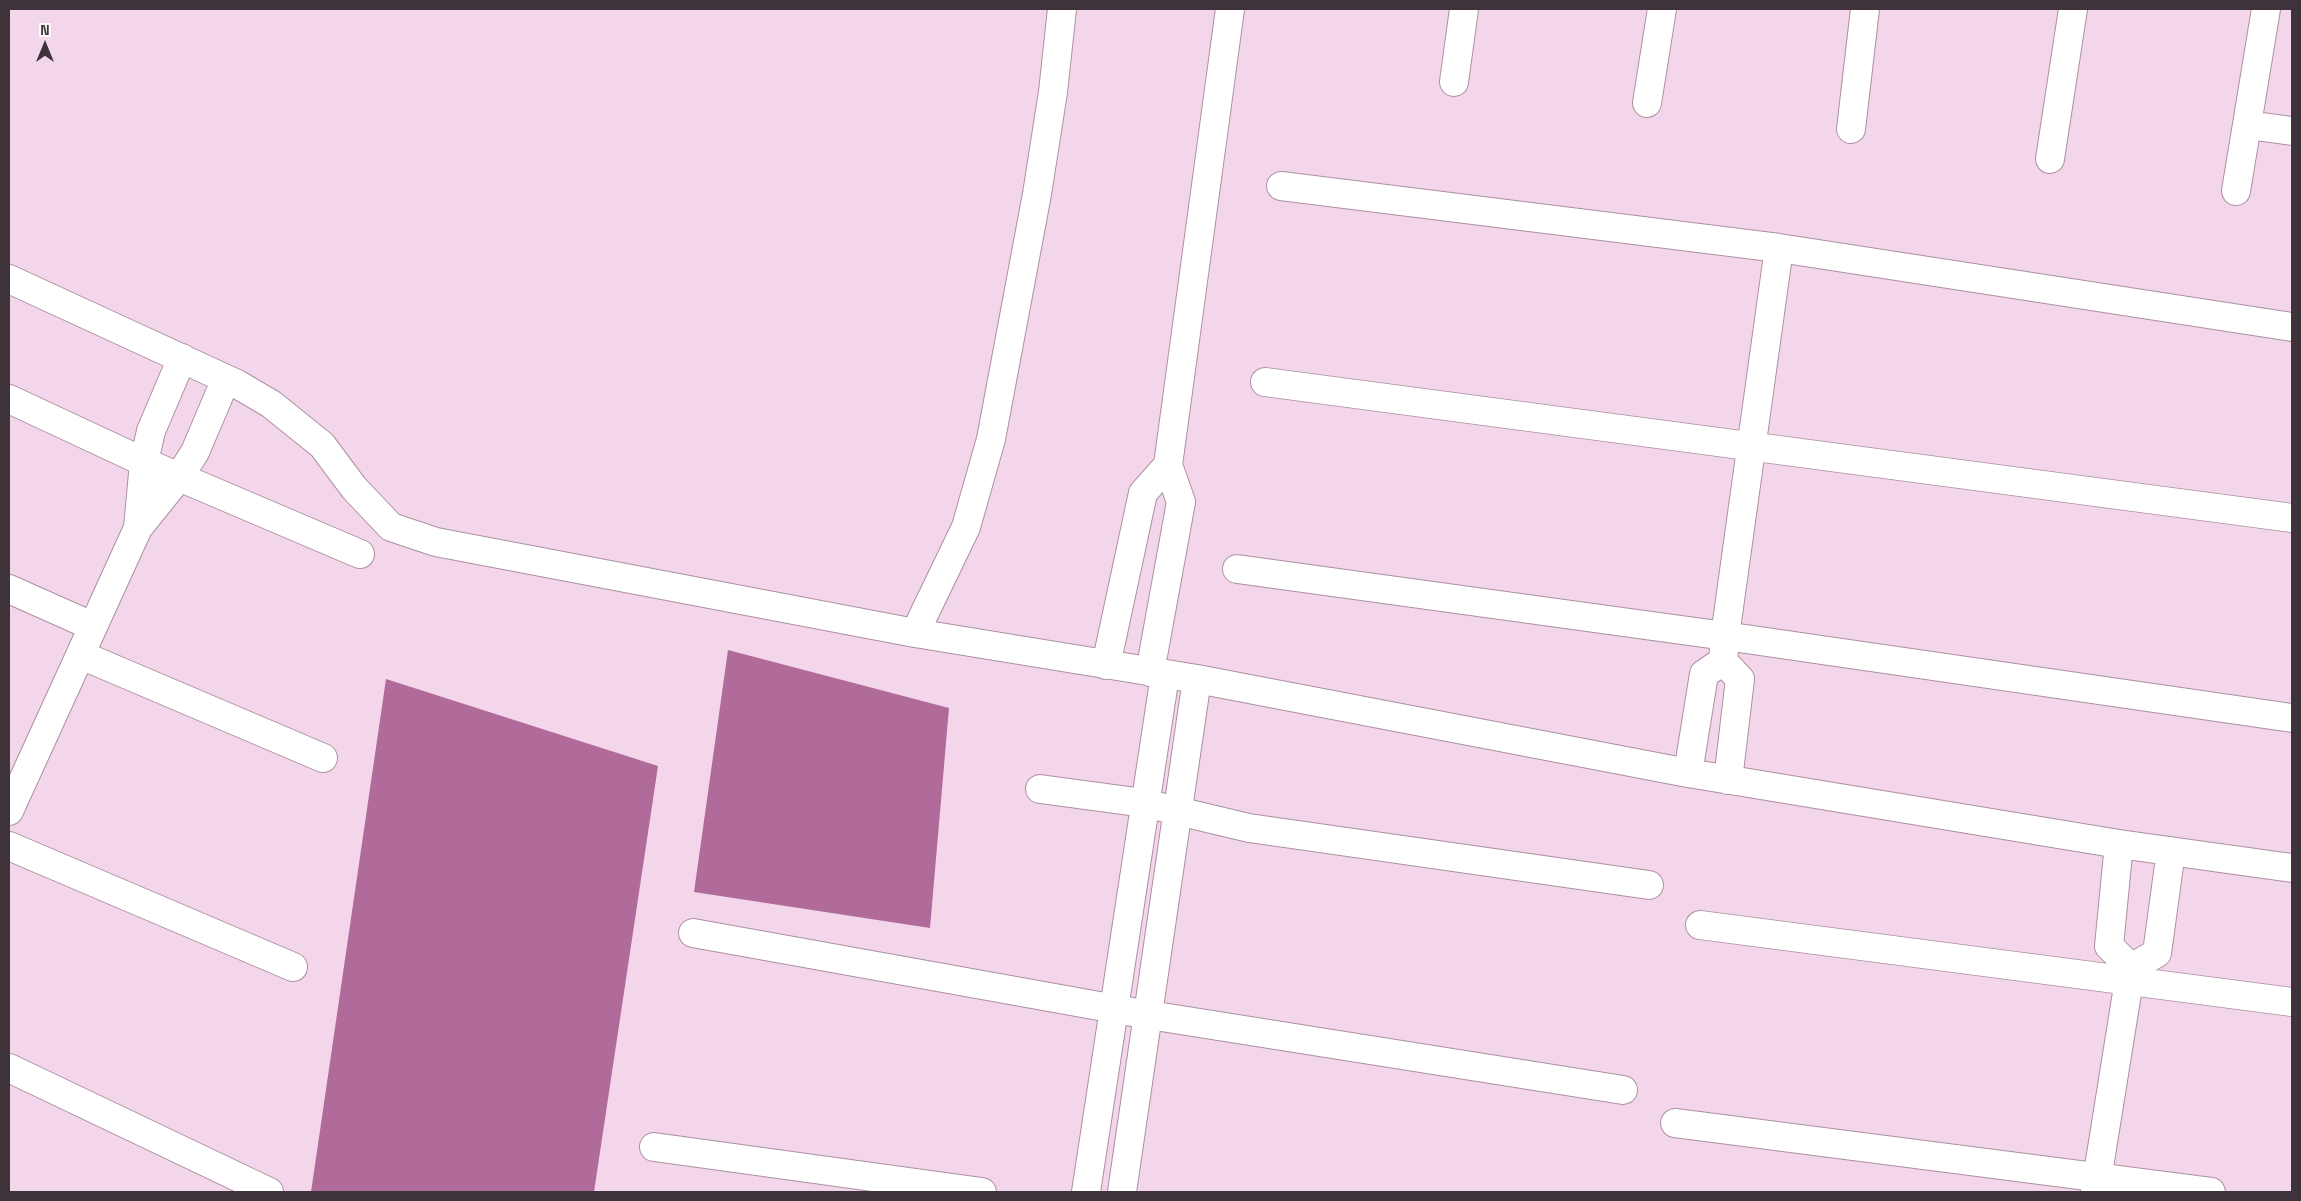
<!DOCTYPE html>
<html>
<head>
<meta charset="utf-8">
<style>
	body { margin:0 }
	#map { position:relative; width:2301px; height:1201px; overflow:hidden; background:#f3d6e9; font-family:"Space Grotesk",sans-serif }
	canvas { display:block }
	.frame { position:absolute; inset:0; border:10px solid #3e333a; pointer-events:none }
	.north { position:absolute; left:20px; top:20px; width:50px; height:50px; -webkit-text-stroke:4px #fff; paint-order:stroke; rotate:0deg; font-size:14px; font-weight:700; line-height:20px; text-align:center; color:#3e333a }
	.north::after { content:''; display:block; margin:auto; width:18px; height:22px; background:#3e333a; clip-path:polygon(50% 0,100% 100%,50% 72%,0 100%) }
</style>
</head>
<body>
<div id="map">
<canvas width="2301" height="1201"></canvas>
<div class="frame"></div>
<div class="north">N</div>
</div>
<script>
const ctx = document.querySelector('canvas').getContext('2d');
ctx.lineJoin = 'round';
function fill(path, color) { ctx.fillStyle = color; ctx.fill(path, 'evenodd'); }
function strokePath(path, color, width, dash) { ctx.strokeStyle = color; ctx.lineWidth = width; ctx.lineCap = dash ? 'butt' : 'round'; ctx.setLineDash(dash || []); ctx.stroke(path); }
fill(new Path2D(`
	M728,650l221,58 -19,220 -236,-36z
	M386,679l272,87 -64,426h-283z`), '#b06b9a');
const street = new Path2D(`
	M1454,82l10,-73
	M1647,103l15,-94
	M2248,125l44,6
	M1851,129l14,-120
	M2050,159l23,-150
	M1281,186l498,62 513,79
	M2236,191l30,-182
	M9,279l228,105 34,20 51,41 32,43 37,39 45,15 479,91 282,46 491,94 431,71 173,24
	M1265,382l1027,136
	M9,399l135,63 216,92
	M1168,465l62,-456
	M138,528l6,-66 7,-31 31,-73
	M1237,569l488,67 567,82
	M9,589l83,37
	M915,633l51,-106 25,-88 46,-245 16,-102 9,-83
	M81,655l242,103
	M1106,665l37,-172 25,-28 13,37 -31,170
	M1688,773l16,-99 19,-13
	M1728,780l12,-101 -17,-18 2,-25 54,-388
	M1040,789l104,14 105,25 400,57
	M9,811l129,-283 41,-51 16,-25 31,-73
	M2119,844l-10,102 22,22
	M9,846l284,121
	M1700,925l592,77
	M693,933l456,82 474,75
	M2131,968l26,-15 14,-102
	M9,1068l260,124
	M1675,1123l536,69
	M654,1147l328,45
	M1086,1192l79,-517
	M1122,1192l75,-513
	M2095,1192l36,-224`);
strokePath(street, '#ac91a2', 30);
strokePath(street, '#fff', 28);
</script>
</body>
</html>
